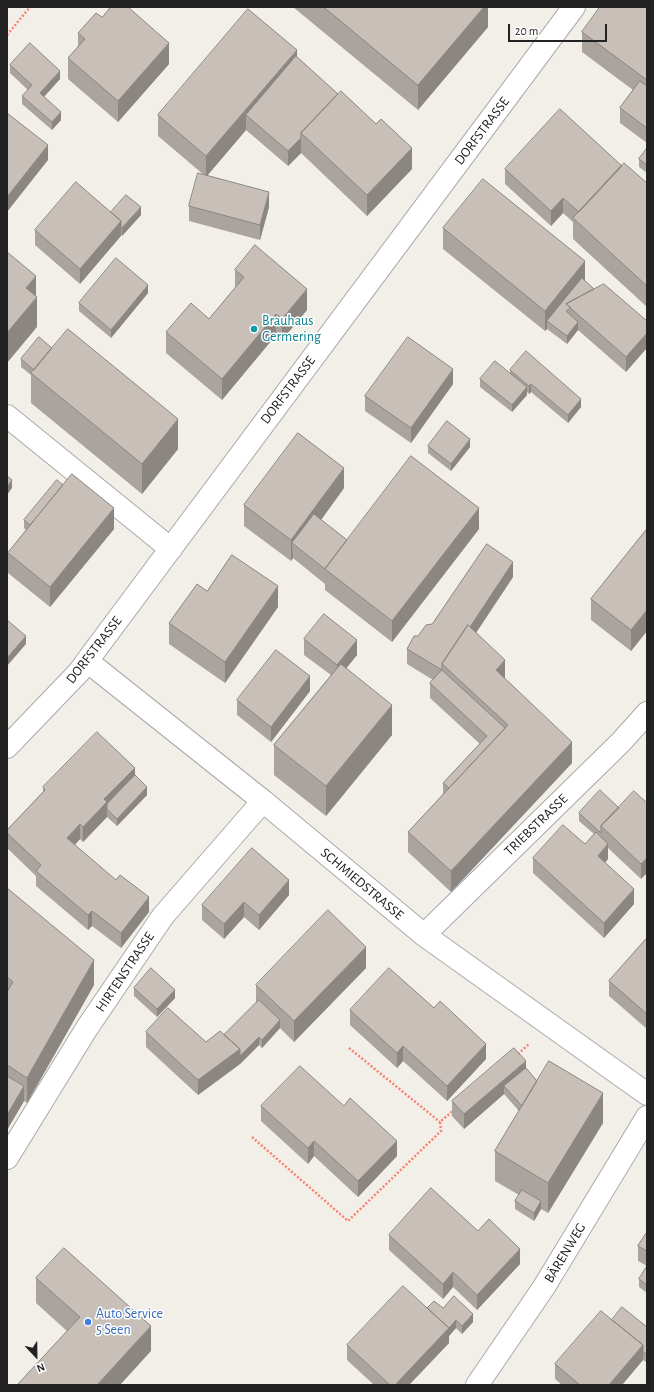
<!DOCTYPE html>
<html>
<head>
<meta charset="utf-8">
<style>
	body { margin:0 }
	#map { position:relative; width:654px; height:1392px; overflow:hidden; background:#f2efe9; font-family:"Alegreya Sans",sans-serif }
	canvas { display:block }
	.frame { position:absolute; inset:0; border:8px solid #222; pointer-events:none }
	.north { position:absolute; left:16px; top:1336px; width:40px; height:40px; -webkit-text-stroke:3px #fff; paint-order:stroke; rotate:158deg; font-size:11px; font-weight:700; line-height:16px; text-align:center; color:#222 }
	.north::after { content:''; display:block; margin:auto; width:14px; height:18px; background:#222; clip-path:polygon(50% 0,100% 100%,50% 72%,0 100%) }
	.scale { position:absolute; left:508px; top:24px; width:99px; height:18px; box-sizing:border-box; border:2px solid #222; border-top:0; padding-left:5px; font-size:12px; line-height:14px; white-space:nowrap; color:#222; -webkit-text-stroke:3px #fff; paint-order:stroke }
</style>
</head>
<body>
<div id="map">
<canvas width="654" height="1392"></canvas>
<div class="frame"></div>
<div class="north">N</div>
<div class="scale">20 m</div>
</div>
<script>
const ctx = document.querySelector('canvas').getContext('2d');
ctx.lineJoin = 'round';
function strokePath(path, color, width, dash) { ctx.strokeStyle = color; ctx.lineWidth = width; ctx.lineCap = dash ? 'butt' : 'round'; ctx.setLineDash(dash || []); ctx.stroke(path); }
function fill(path, color) { ctx.fillStyle = color; ctx.fill(path, 'evenodd'); }
function drawText(font, color, halo, rows, align = 'center') {
  ctx.font = font + ' "Alegreya Sans",sans-serif'; ctx.lineWidth = 3; ctx.setLineDash([]); ctx.textBaseline = 'middle'; ctx.strokeStyle = halo; ctx.fillStyle = color; for (const [text, x, y, turn = 0] of rows) {
    ctx.save(); ctx.translate(x, y); ctx.rotate((+turn || 0) * Math.PI / 180); ctx.textAlign = isNaN(turn) ? turn : align; if (halo) ctx.strokeText(text, 0, 0); ctx.fillText(text, 0, 0); ctx.restore();
  }
}
const minor = new Path2D(`
	M7,416l164,133
	M87,661l176,140 161,134 223,159
	M7,747l72,-75 8,-11 487,-654
	M424,935l197,-193 26,-29
	M7,1158l80,-130 76,-112 100,-115
	M477,1385l67,-98 103,-170`);
strokePath(minor, '#a9a9a9', 24);
strokePath(new Path2D(`
	M7,35l23,-28
	M349,1048l91,74
	M518,1054l11,-10
	M252,1137l96,84 93,-90 -1,-9 15,-13`), '#fa8072', 2.5, [2, 2]);
strokePath(minor, '#fff', 22);
fill(new Path2D(`
	M293,7h195v20l-70,83z
	M647,7v136l-27,-20v-15l13,-18 -51,-38v-20z
	M102,17l67,47 -51,58 -50,-43v-21l10,-12v-13z
	M297,57l115,112 -45,47 -66,-63 -13,13 -42,-36 -39,46 62,31 -9,33 -71,-19v-15l15,-31 -46,-39v-21z
	M10,65l50,14 -16,18 17,23 -9,10 -30,-26v-8l6,-6 -18,-17z
	M647,148v25l-8,-6v-8z
	M622,166l25,17v124l-74,-68v-17l-10,-9 -12,13 -46,-42v-15z
	M111,212l30,3 -19,21 -1,-1 -41,49 -45,-39v-15z
	M443,228l142,53 9,8 53,32 -21,51 -48,-42 -11,14 -20,-15 -2,2 -102,-82z
	M235,270l72,40 -25,30 -6,-5 -54,65 -56,-47v-21l43,-13 26,-31z
	M148,293l-37,45 -32,-27v-8z
	M21,359l157,90 -36,45 -111,-91v-28l-10,-8z
	M510,370l71,37 -13,16 -37,-31 -2,2 -2,-2v3l-15,17 -32,-25v-8l30,-6z
	M453,384l-42,59 -46,-32v-15z
	M428,446l42,1 -19,24 -23,-18z
	M344,488l-23,32 26,20 132,-11 -87,113 -67,-52v-6l-32,-26 -2,3 -47,-35v-21z
	M24,520l90,9 -64,78 -42,-34v-20l18,-23 -2,-2z
	M647,529v102l-16,20 -40,-31v-21z
	M513,577l-37,56 29,46 67,84 -121,129 -43,-40v-20l35,-38v-11l37,-39 -50,-46v-15l3,-3 -26,-16v-15l11,-13 14,-12z
	M278,607l-53,76 -56,-39v-21z
	M304,639l53,16 -11,13 46,67 -66,81 -52,-41v-30l57,-70 -27,-20z
	M310,691l-39,51 -34,-27v-15z
	M135,775l12,20 -30,31 -10,-9 -24,25 -3,-3 -5,6 74,67 -28,36 -29,-22 -4,4 -52,-44v-10l-29,-28v-18l36,-38v-5z
	M647,803l-6,76 -33,-31v11l-3,4 29,41 -30,34 -71,-65v-15l52,-14 9,-10 -15,-13v-8z
	M7,888l87,97 -67,118 -3,-2 -17,29z
	M289,895l-30,35 -15,-13 -20,22 -22,-19v-15z
	M647,938v91l-38,-33v-15z
	M366,968l-72,74 -14,-14 -18,20 -3,-3 -19,19 -42,31 -52,-48v-15l60,10 18,-7 32,-32v-18z
	M134,988l41,10 -18,19 -23,-21z
	M350,1010l136,49 -39,42 -44,-40 -6,7 -47,-43z
	M526,1068l11,13 66,42 -55,90 -7,-4 -7,12 -19,-12v-8l4,-6 -24,-14v-30l24,-40 -15,-17 -40,35 -12,-13v-15z
	M261,1106l136,50 -39,41 -44,-41 -6,8 -47,-43z
	M478,1231l42,33 -43,46 -24,-23 -10,12 -54,-49v-15z
	M647,1232v61l-8,-6v-8l8,-13 -9,-5v-15z
	M36,1278l115,73 -84,-20 -31,-28z
	M427,1308h16l30,14 -11,12 -6,-6 -7,8v7l-40,42h-35l-27,-25v-15z
	M612,1320l35,7 -1,35 -3,-2 -21,25h-60l-7,-6v-15z`), '#aba49e');
fill(new Path2D(`
	M484,7h4v20l-70,83v-25z
	M169,43v21l-51,58v-21z
	M297,50v21l-51,44v15l-40,47v-21z
	M60,71v8l-20,22v-8z
	M61,112v8l-9,10v-8z
	M301,138v15l-13,13v-15z
	M48,145v15l-41,52v-15z
	M412,148v21l-45,47v-21z
	M269,192v15l-9,33v-15z
	M563,198v15l-12,13v-15z
	M141,207v8l-19,21v-8z
	M121,221v15l-41,48v-15z
	M585,261v21l-38,39v8l-2,2v-20z
	M36,276v23l1,-2v30l-30,36v-30l19,-45z
	M148,285v8l-37,45v-8z
	M307,289v21l-25,30v-21z
	M276,314v21l-54,65v-21z
	M578,322v8l-11,14v-8z
	M647,333v15l-21,24v-15z
	M453,369v15l-42,59v-15z
	M531,384v8l-2,2v-8z
	M527,387v8l-15,17v-7z
	M581,399v8l-13,16v-8z
	M178,419v30l-36,45v-30z
	M470,439v8l-19,24v-7z
	M344,468v20l-44,61 -8,-6 1,15 -2,3v-21z
	M12,480v8l-5,7v-8z
	M114,508v21l-64,78v-20z
	M479,508v21l-87,113v-21z
	M513,562v15l-63,95 -6,-6z
	M278,586v21l-53,76v-21z
	M647,610v21l-16,20v-21z
	M26,636v8l-19,22v-8z
	M357,640v15l-20,25v-15z
	M505,660v21l-9,-11z
	M310,676v15l-39,51v-15z
	M392,705v30l-66,81v-30z
	M572,742v21l-121,129v-21z
	M135,768v15l-28,26v8l-24,25v-15l21,-28z
	M147,787v8l-30,31v-7z
	M80,824v15l-13,14v-15z
	M608,844v15l-10,12v-15z
	M647,858v15l-6,6v-15z
	M289,880v15l-30,35v-15z
	M634,889v15l-30,34v-15z
	M149,897v15l-28,36v-15z
	M244,902v15l-20,22v-15z
	M92,911v15l-4,4v-15z
	M366,947v21l-72,74v-21z
	M94,960v25l-67,118v-25z
	M175,990v8l-18,19v-8z
	M280,1020v8l-18,20v-8z
	M259,1037v8l-19,19 -42,31v-15l42,-31z
	M486,1044v15l-39,42v-15z
	M403,1046v15l-6,7v-15z
	M526,1061v15l-22,10v8l-40,35v-15z
	M24,1086v15l-17,29v-15z
	M603,1093v30l-55,90v-30z
	M314,1141v15l-6,8v-16z
	M397,1141v15l-39,41v-16z
	M541,1201v8l-7,12v-8z
	M520,1249v15l-43,46v-15z
	M453,1272v15l-10,12v-15z
	M473,1314v8l-11,12v-8z
	M456,1320v8l-7,8v7l-40,42h-14z
	M151,1326v25l-31,34h-23z
	M643,1345v15l-21,25h-13z
	M647,1353v8l-1,1v-8z`), '#8b8681');
const building = new Path2D(`
	M111,7h17l41,36 -51,58 -50,-43 17,-19 -7,-6 18,-20 6,4z
	M324,7h160l-66,78z
	M600,7h47v73l-65,-48z
	M248,9l49,41 -91,106 -48,-41z
	M30,43l30,28 -20,22 21,19 -9,10 -30,-26 10,-11 -22,-20z
	M296,56l42,38 -37,39v5l-13,13 -42,-36z
	M640,81l7,5v42l-27,-20z
	M341,91l35,33 5,-5 31,29 -45,47 -66,-62z
	M560,109l62,57 -43,46 -16,-14 -12,13 -46,-42z
	M7,113l41,32 -41,52z
	M647,148v17l-8,-6z
	M624,163l23,20v103l-74,-68z
	M198,173l71,19 -9,33 -71,-19z
	M483,179l102,82 -40,50 -102,-83z
	M76,182l45,39 -41,48 -45,-39z
	M126,195l15,12 -19,21 -1,-1v-6l-10,-9z
	M255,245l52,44 -25,30 -6,-5 -54,65 -56,-47 25,-29 18,16 35,-42 -9,-7z
	M7,252l29,24 -10,12 11,9 -30,36z
	M116,258l32,27 -37,45 -32,-27z
	M582,278l12,11 -28,15 5,4 -5,3 12,11 -11,14 -20,-15z
	M604,284l43,37v12l-21,24 -60,-53z
	M68,329l110,90 -36,45 -111,-91z
	M39,337l13,11 -18,22 -13,-11z
	M408,337l45,32 -42,59 -46,-32z
	M526,351l55,48 -13,16 -37,-31 -2,2 -19,-16z
	M495,361l32,26 -15,18 -32,-26z
	M447,421l23,18 -19,25 -23,-18z
	M298,433l46,35 -53,72 -47,-35z
	M411,456l68,52 -87,113 -67,-52z
	M72,474l42,34 -64,79 -42,-34z
	M7,476l5,4 -5,7z
	M57,480l6,5 -33,40 -6,-5z
	M314,514l33,26 -22,29 -33,-26z
	M647,529v81l-16,20 -40,-31z
	M487,544l26,18 -43,65 -2,-2 -26,39v6l-35,-21 7,-13h4l8,-11 6,-1z
	M232,555l46,31 -53,76 -56,-39 28,-39 10,7z
	M324,614l33,26 -20,25 -33,-26z
	M7,620l19,16 -19,22z
	M468,625l37,35 -9,10 76,72 -121,129 -43,-39 100,-107 -66,-61z
	M276,650l34,26 -39,51 -34,-27z
	M341,664l51,41 -66,81 -52,-41z
	M442,670l63,58 -56,60 -6,-5 44,-47 -57,-53z
	M97,732l38,36 -31,31 3,3 -24,25 -3,-3 -13,14 49,42 4,-5 29,22 -28,36 -29,-22 -4,4 -52,-44 5,-6 -34,-32v-3l38,-40 -2,-3z
	M135,775l12,12 -30,32 -10,-10v-5z
	M600,790l19,18 -18,18v7l-22,-20z
	M634,791l13,12v55l-6,6 -40,-38z
	M563,825l22,19 11,-12 12,12 -10,12 36,33 -30,34 -71,-65z
	M252,848l37,32 -30,35 -15,-13 -20,22 -22,-19z
	M7,888l87,72 -67,118 -20,-13v-73l6,-10 -6,-5z
	M328,910l38,37 -72,74 -38,-36z
	M647,938v76l-38,-33z
	M151,968l24,22 -18,19 -23,-21z
	M389,968l45,40 6,-7 46,43 -39,42 -44,-40 -6,7 -47,-43z
	M259,1000l21,20 -18,20 -3,-3 -19,19v-7l-16,-14z
	M168,1008l38,34 14,-11 20,18 -42,31 -52,-48z
	M514,1048l12,13 -62,53 -12,-13z
	M549,1061l54,32 -55,90 -53,-32z
	M300,1066l44,40 6,-8 47,43 -39,40 -44,-40 -6,7 -47,-42z
	M526,1068l11,13 -15,25 -18,-20z
	M7,1076l17,10 -17,29z
	M431,1188l47,43 11,-12 31,30 -43,46 -24,-23 -10,12 -54,-49z
	M522,1190l19,11 -7,12 -19,-12z
	M647,1232v19l-9,-5z
	M64,1248l87,78 -54,59h-80l63,-68 -44,-39z
	M647,1266v19l-8,-6z
	M403,1286l46,42 -54,57h-5l-43,-40z
	M454,1296l19,18 -11,12 -6,-6 -7,8 -22,-20 7,-7 9,7z
	M622,1307l25,20v26l-1,1 -3,-2v-7l-31,-25z
	M601,1311l42,34 -34,40h-29l-25,-21z`);
fill(building, '#c7bfb8');
strokePath(building, '#8b8681', 1);
for (const [x, y, r, color] of [
	[254,329,4,"#0f9aa8"],
	[88,1322,4,"#3f7fe0"]
]) { const dot = new Path2D(); dot.arc(x, y, r, 0, 2 * Math.PI); ctx.fillStyle = color; ctx.fill(dot); strokePath(dot, '#fff', 1.5); }
drawText('14px', '#222', '#fff', [
	["DORFSTRASSE",482,131,-53],
	["DORFSTRASSE",288,390,-53],
	["DORFSTRASSE",94,650,-52],
	["TRIEBSTRASSE",536,825,-44],
	["SCHMIEDSTRASSE",362,884,40],
	["HIRTENSTRASSE",125,972,-56],
	["BÄRENWEG",565,1253,-59]
]);
drawText('14px', '#0d838f', '#fff', [
	["Brauhaus",262,321],
	["Germering",262,337]
], 'left');
drawText('14px', '#366cbe', '#fff', [
	["Auto Service",96,1314],
	["5 Seen",96,1330]
], 'left');
</script>
</body>
</html>
